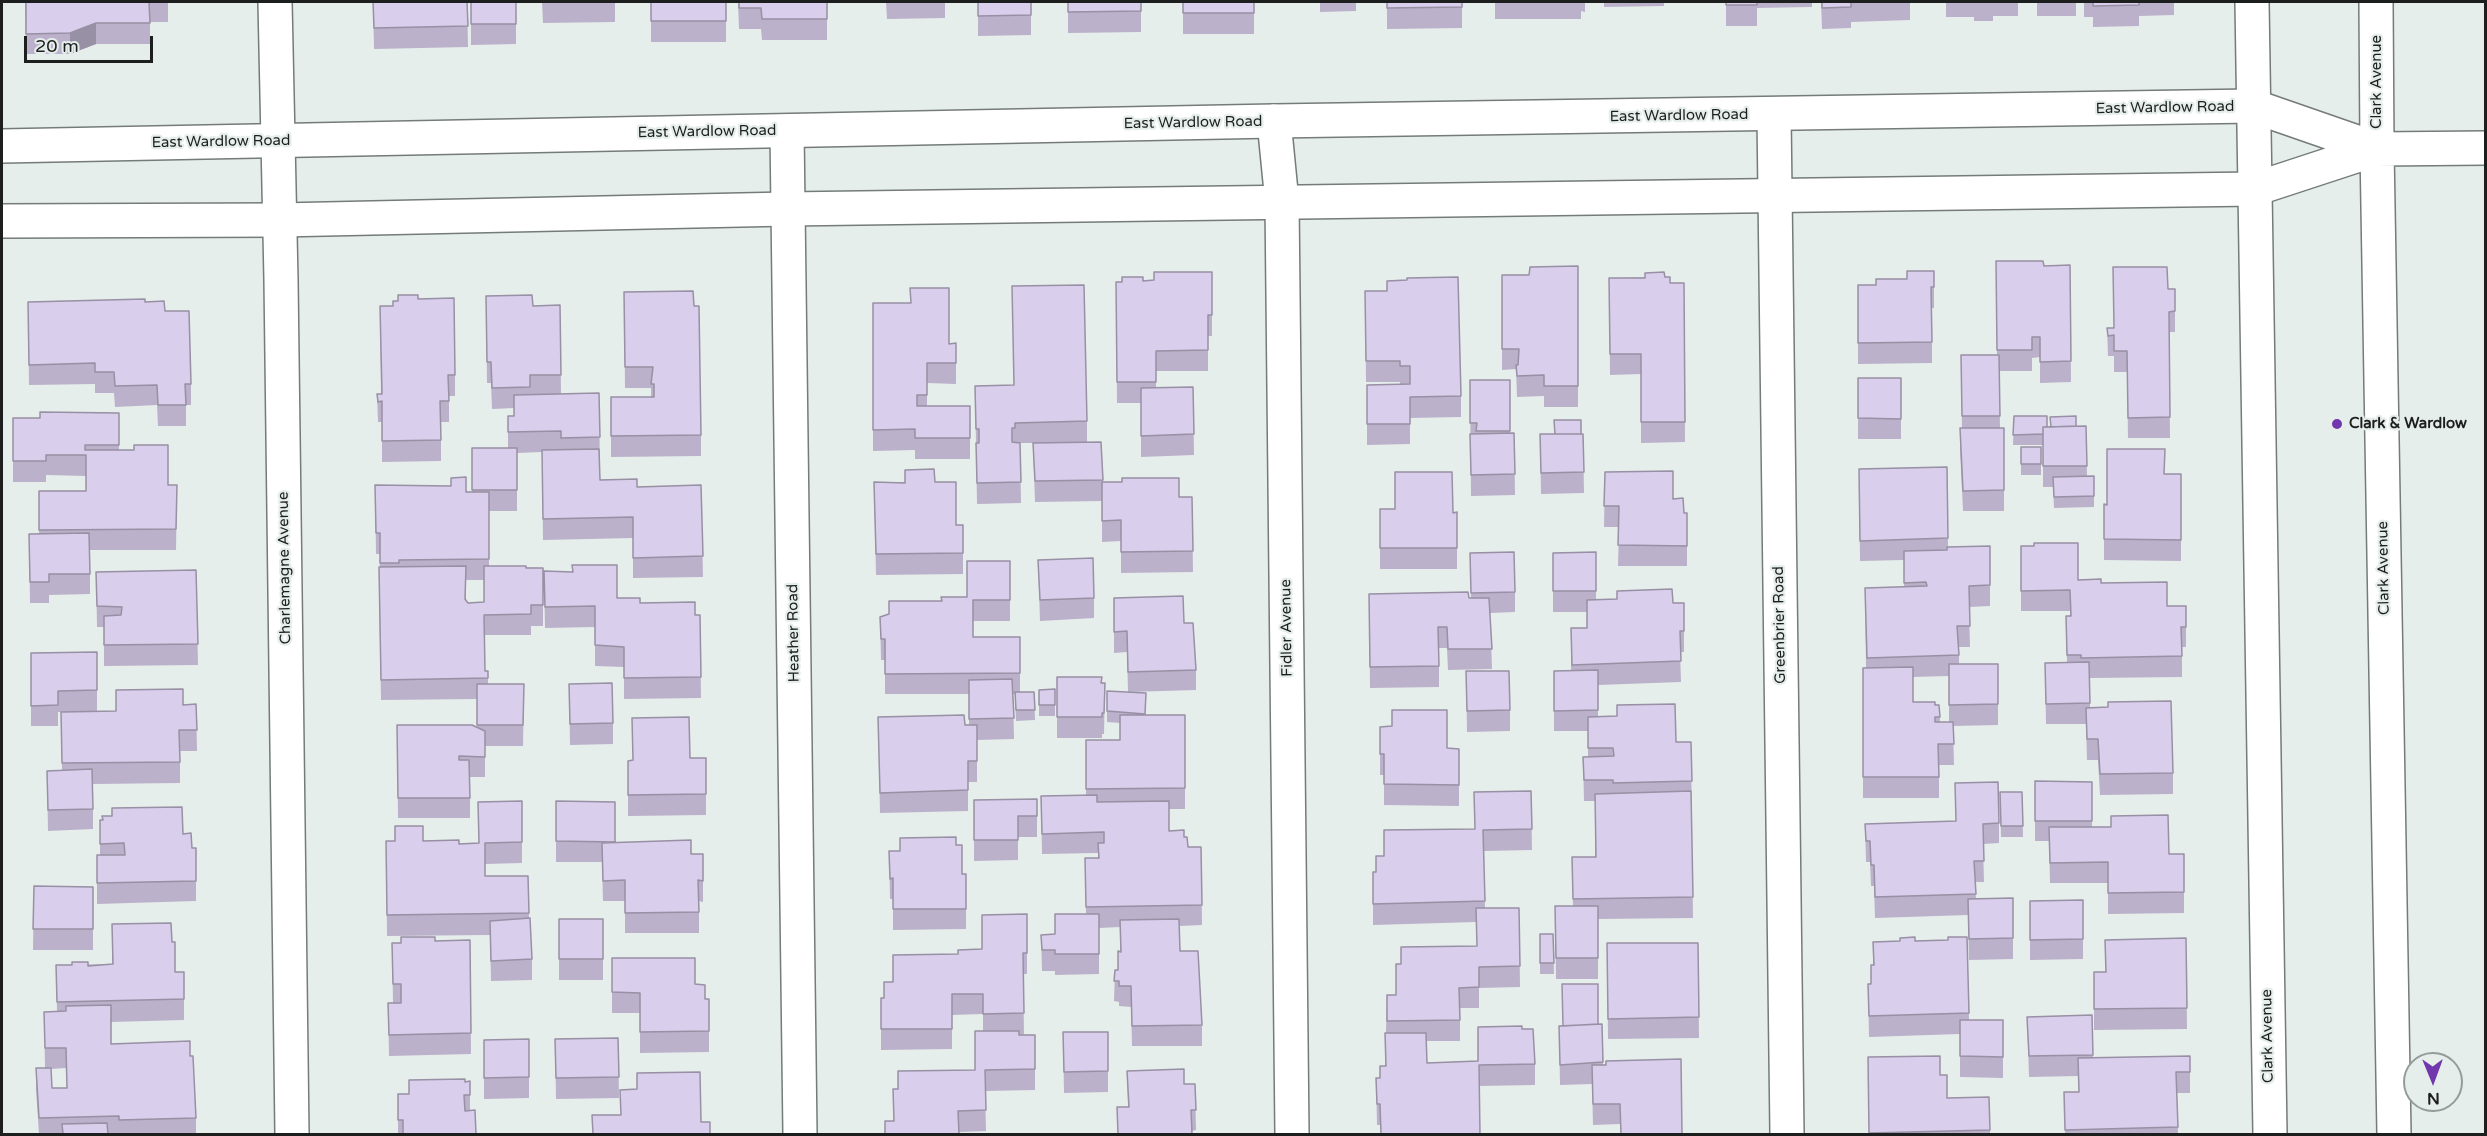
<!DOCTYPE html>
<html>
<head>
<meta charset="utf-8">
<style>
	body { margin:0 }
	#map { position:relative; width:2487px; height:1136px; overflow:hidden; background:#e6eeec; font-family:"Varela Round",sans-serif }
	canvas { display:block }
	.frame { position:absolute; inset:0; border:3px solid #1c1f1e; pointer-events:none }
	.north { position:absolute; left:2403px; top:1052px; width:60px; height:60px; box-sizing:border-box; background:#e6eeec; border:2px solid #959b9a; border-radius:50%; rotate:179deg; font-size:16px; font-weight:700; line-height:24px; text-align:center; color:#1c1f1e }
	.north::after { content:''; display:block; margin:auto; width:21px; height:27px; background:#7138ae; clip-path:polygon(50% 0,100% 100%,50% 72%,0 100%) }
	.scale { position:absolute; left:24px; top:36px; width:129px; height:27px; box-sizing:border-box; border:3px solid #1c1f1e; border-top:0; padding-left:8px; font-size:18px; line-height:21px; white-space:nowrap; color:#1c1f1e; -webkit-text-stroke:4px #e6eeec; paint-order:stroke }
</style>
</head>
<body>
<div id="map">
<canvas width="2487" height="1136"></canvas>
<div class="frame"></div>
<div class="north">N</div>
<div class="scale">20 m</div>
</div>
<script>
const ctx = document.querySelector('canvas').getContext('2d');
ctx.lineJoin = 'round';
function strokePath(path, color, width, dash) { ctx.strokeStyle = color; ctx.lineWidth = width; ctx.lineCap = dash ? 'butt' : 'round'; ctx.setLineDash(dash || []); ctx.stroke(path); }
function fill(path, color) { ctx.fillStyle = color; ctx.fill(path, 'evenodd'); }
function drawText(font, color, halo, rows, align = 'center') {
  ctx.font = font + ' "Varela Round",sans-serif'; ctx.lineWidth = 4.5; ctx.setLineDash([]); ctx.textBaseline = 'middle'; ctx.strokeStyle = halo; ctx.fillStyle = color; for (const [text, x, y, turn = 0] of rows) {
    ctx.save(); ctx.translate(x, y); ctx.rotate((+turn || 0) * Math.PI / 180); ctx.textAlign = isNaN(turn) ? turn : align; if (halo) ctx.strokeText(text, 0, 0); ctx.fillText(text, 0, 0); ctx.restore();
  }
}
const minor = new Path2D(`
	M275,2l6,278 11,854
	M2252,2l18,1132
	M1774,115l13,1019
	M1274,121l8,81 10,932
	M787,131l13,1003`);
const major = new Path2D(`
	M2376,2l1,147 17,985
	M2,146l1272,-25 979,-15 124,43
	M2,221l278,-1 507,-11 1468,-20 122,-40 109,-1`);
strokePath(minor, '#747b79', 36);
strokePath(major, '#747b79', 36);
strokePath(minor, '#fff', 33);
strokePath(major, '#fff', 33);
fill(new Path2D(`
	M25,2h143v20h-18v22h-54l-26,10h-44z
	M373,2h94l1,45 -94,2z
	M471,2h45v42l-45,1z
	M542,2h73v20l-72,1z
	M651,2h75v40h-75z
	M738,2h89v38h-65l-1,-11h-22z
	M886,2h59v16l-58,1z
	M978,2h53v33l-53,1z
	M1068,2h73v30l-73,1z
	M1183,2h71v32h-71z
	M1320,2h36v9l-36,1z
	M1387,2h75v26l-75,1z
	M1495,2h90v10l-4,-1v8h-86z
	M1604,2h60v4l-60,1z
	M1726,2h86v5l-55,1v18h-31z
	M1821,2h89v18l-59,2v6l-29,1z
	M1946,2h72v14h-25v5h-19v-4h-28z
	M2037,2h39v14h-39z
	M2084,2h90v13l-35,1v10l-46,1v-10h-9z
	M1996,261l48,5 26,-1 1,117 -31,1v-26l-8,1v13h-33l1,57h4v83h-41l-3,-62v-21h2l-1,-73h36z
	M1578,266v141h-34v-11l-27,1 -1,-28 -14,1v-95h27z
	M1934,271v37h-2v55l-74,1v-79h18l31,-6z
	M1212,272v64h-4v35h-52v17l37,-1 1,68 -53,2v-54h-24l-1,-121 38,-2z
	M1665,277l5,6h14l1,159 -44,1v-69l-31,1 -1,-97z
	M2168,289l7,22v21h-6l1,106h-42l-1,-66h-13v-16h-6l-1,-28h7z
	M1365,291l96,105v21l-51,1v26l-43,1v-60l33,-1v-2h-34z
	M624,292l70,14 7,129v21l-90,1v-60h40v-9h-26z
	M486,296l47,10 27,-1 1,89 38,-1 1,87 37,7 64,-2 2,92 -70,1v-40l-90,2 -1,-88 -25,1v58h-28v55l54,2v58h-12v9h-47l1,36h3v13h36l-1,62h-38v31h-15v41h-72l-1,-93 80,2v-28l-96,1 -2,-112 1,-34h-4l-1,-69 97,7v-44h36v-32h6v-8l-22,1 -1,-26h-4zM466,580h18v22l-16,1 -2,-3z
	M418,299l37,76v21h-6v26h-8v39l-59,1v-40h-4l-1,-28h4l-1,-88h13z
	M28,302h117l20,9 26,73v21h-5v21h-28l-1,-21 -42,2 -1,-14h-19v-9l-66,1z
	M873,303l76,41 7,-1v41l-29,-1v23h43v53h-55v-9l-42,1z
	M1858,378h43v61h-43z
	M1470,380h40v53h4l1,62 -44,1z
	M975,386l112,35v21h14l2,40 76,15h13l1,75 -72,1v-32l-19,1v-41l-67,1 -2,-59h-13l1,60 -44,1z
	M119,413v37l49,35h9l-1,65h-86v44l-41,1v8h-19l-1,-69h10v-43h47v-15l-40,-1v7h-33v-64h27z
	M2014,416l33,11h3v-10l26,9h10l1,50h7v31l-40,1 -1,-21h-10v-42h-30z
	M1540,434h43l1,59 -43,1z
	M2021,447h20v28h-20z
	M1947,467l1,80 42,-1v60l-21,1 1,40h-11v17h39v61l-45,1 1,39h-15v33h-76v-130h3l-1,-80 39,-1v-27l-44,1 -1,-92zM1949,676v46h-9l-1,-17 -26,-3v-25z
	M1605,472l68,27 11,14h3v53h-69l1,-39h-15z
	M2165,474h16v87l-77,-1v-56l3,1z
	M874,482h61l21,43h7v49l-87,1z
	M1380,509l77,3v57h-77z
	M2021,546l57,34 23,3 66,23h19v41h-4v30l-92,1v30l83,65v21l-73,1 -2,-35h-11l-1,-36h-40l-1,-61 22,-1 -1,-46h4v-5h-49z
	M1596,552v48l88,3v49h-4l1,30 -83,3v31l78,26h15l2,176 -95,1v60h-42l-1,-73h18l-1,-49h23v-56h-11l-1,-44h5v-26h-34v-60h17v-43h16v-16h-34v-59z
	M1470,553l45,39v20l-25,1 2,56 -44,1 -1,-22h-8v39l-69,1 -1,-94 102,4z
	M1038,560l56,38v20l-54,3z
	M1010,561v60h-37v16h47v55h14l1,28 -19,1 -1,-27h-2l1,45 -37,1v42h-9v29l-88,2 -2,-96 91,8v-31h-84v-34h-4l-1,-43 62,-16 25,-4z
	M196,570l2,95 -94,1v-39h-7l-1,-55z
	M544,571l73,27 78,17h5l1,83 -77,1v-32l-29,-1v-39l-50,1z
	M1114,598l70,25 12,47v20l-68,2 -1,-40 -13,1z
	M97,652v59l-39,1v14h-27v-73z
	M1466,671l44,39v21l-43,1z
	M1057,677l48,6 -1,51h-2v4h-45z
	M569,684l44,39v21l-43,1z
	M1055,689v27h-16v-26z
	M1107,691l39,2 -1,22h40v94h-16v22l15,6 4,10h13l1,78 -23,1 1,25 22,74v21h-70l-1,-39 -12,-1v-4l-5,-1 1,-31h3l2,-18v-25l-21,1v46l-44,1v-4h-13l-1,-36 14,-1 31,-20 -1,-56h13v-5l-56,1 -1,-58h45v-56h34v-17l-13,-1z
	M196,704l1,47h-17v32l-87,1v45l-45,2 -1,-60 15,-1 -1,-58 55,-1 67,-6z
	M1392,726l55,22 12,1v57l-75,-1v-30h-4v-48z
	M690,758h16v57l-78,1v-55z
	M2035,781l57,1v45l77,27h15v59l-76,1v-31h-58l-1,-42h-14z
	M1531,791l1,59 -48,1 1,57h34l1,79 -41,1v20h-19v33h-33v22l51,-2 44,-32 13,35v21l-56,1 -99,39h-3l-1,-47h4l5,-12 2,-71h9l5,-31 76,-18 -1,-24 -103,3v-53h3l8,-16 91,-27z
	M2000,792h22l1,45h-22z
	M1037,799v38h-19v23l-44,1v-61z
	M522,801v62l-37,1v12h43l1,43 3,40v21l-41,1 -1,-46 -103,1 -1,-95h37l36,3 19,-1z
	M556,801l59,1v41l76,11h12v48l-4,-1v32h-74v-32h-22l-1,-39h-46z
	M100,820l83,14 9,14h4v53l-99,3v-49h3z
	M1999,823v20l-16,1 1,38h-9l1,17 37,-1v61l-44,1 -1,-45 -93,3 -1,-32h-3l-1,-24h-4l-1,-38z
	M956,845l6,29h4v55l-73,1v-31h-3l-1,-48h11z
	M34,886l59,1v63h-60z
	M2083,900v59l-53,1v-59z
	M1027,914v60h-4l1,60 -5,1h16v55l-50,1 1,40 -27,1 -66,-11 5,-32 77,-19 8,-39v-17l-31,1v34l-71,1v-52h3l9,-16 65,-28 24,-5z
	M559,919h44v61h-44z
	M112,924l60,18 3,30 9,27v21l-73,2v22l79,12 6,62v16h-157l-3,-45v-21h9l-1,-56h13l-1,-47 56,-1zM66,1068l1,20h-15l-1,-19z
	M1540,934h13l1,40h-14z
	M1967,937l2,83h34v58l-43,-1v-43l-91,3 -1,-53h3l2,-19v-23l75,-2z
	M2186,938l1,91 -93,1v-58h11z
	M470,940l1,114 -82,2 -1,-53h5l-1,-60z
	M1607,943h91l1,95 -91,1z
	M612,958l83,26 10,15h4v53l-69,1v-40h-28z
	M2092,1015l1,43 97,14v21h-13l1,41h-113l-1,-42h15l-1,-16 -49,1 -2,-60z
	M1602,1024l1,41 79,69h-61l-1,-10 -27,1 -1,-41 -32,1 -1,-59z
	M1063,1032h45v60l-44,1z
	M618,1038l1,60 -63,1 -1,-60z
	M529,1039v59l-45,1v-59z
	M1868,1057l72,18 7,23 43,32v4h-121z
	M1127,1071l57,13h11l1,46 -4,1v3h-74l-1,-27h11z
	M470,1081v30l6,23h-78v-40h11z`), '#bbb1ca');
fill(new Path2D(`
	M96,23v21l-26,10v-21z`), '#9890a4');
const building = new Path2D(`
	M26,2h123l1,21h-54l-26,10 -44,1z
	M373,2h94l1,24 -94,2z
	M471,2h45v22h-45z
	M651,2h75v19h-75z
	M739,2h88v17h-65l-1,-11h-22z
	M978,2h53v13l-53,1z
	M1068,2h73v9l-73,1z
	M1183,2h71v11h-71z
	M1387,2h75v5l-75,1z
	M1726,2h31v3h-31z
	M1822,2h29v5l-29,1z
	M2093,2h46v3l-46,1z
	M1996,261h47l1,5 26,-1 1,96 -31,1v-25h-8v13h-35z
	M1578,266v120h-34v-11l-27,1 -1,-11h2l1,-16h-17v-74h27l1,-8z
	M2113,267h54l1,22h7v22l-6,1 1,105 -42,1 -1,-67h-13v-16l-6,1 -1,-8h7z
	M1907,271h27v16h-3l1,55 -74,1v-58h18v-6h31z
	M1154,272h58v43h-4v35l-52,1v31h-39l-1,-100h6v-5h21v4l11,-1z
	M1664,272l1,5h5v6h14l1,139h-44v-68h-31l-1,-76h36v-5z
	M1458,277l3,119 -51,1v27h-43v-39l43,-1v-18h-10v-5h-34l-1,-70h22v-10l20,-1v-2z
	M1084,285l3,136 -72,2v5h-3v14l8,1 1,39 -44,1 -1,-40h3v-14h-3l-1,-43 39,-1 -2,-99z
	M910,288h39v56l7,-1v20h-29v32h-10v11h53v32h-55v-9l-42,1v-127h38z
	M693,291l1,15h5l2,129 -90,1v-39h43v-13h-3l2,-17h-28l-1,-75z
	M398,295h20v4l36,-1 1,77h-7l1,26h-9l1,39 -59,1v-40l-4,1 -1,-8h5l-2,-88h13v-5h5z
	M532,295l1,11 27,-1 1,70h-31v12l-38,1 -1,-26h-4l-1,-66z
	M145,299v3l19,-1 1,10h24l2,73h-6l1,21h-28l-1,-20 -42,1 -1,-14h-19v-9l-66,2 -1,-63z
	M1961,355h38l1,61h-38z
	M1858,378h43v41l-43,-1z
	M1470,380h40v51h-34l1,-8h-7z
	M1193,387l1,47 -53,2v-48z
	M599,393l1,44 -39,1v-7l-53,1v-16h6v-21z
	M40,412l79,1v32h-34v5h49v-5h34v40h9l-1,44 -137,1v-39h47v-36h-40v6h-33v-43h27z
	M2014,416h33v11h-4v7l-30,1z
	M2076,416v10l-25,1 -1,-10z
	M1554,420h27v14h-26z
	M2086,426l1,40h-44v-39z
	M1960,428h44v62l-41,1z
	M1514,433l1,41 -44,1 -1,-41z
	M1540,434h43l1,38 -43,1z
	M1101,442l2,38 -68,1 -2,-38z
	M2021,447h20v17h-20z
	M472,448h45v42h-45z
	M599,449l1,31 37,-1v8l64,-2 2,71 -70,2v-41l-90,2 -1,-69z
	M2107,449h58l-1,25h17v66l-77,-1v-35l3,1z
	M1947,467l1,71 -88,3 -1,-72z
	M934,469l1,13h21v43h7v28l-87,1 -2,-72 31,1v-13z
	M1673,471v28l10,-1 1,15h3v33l-69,-1 1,-39h-15l1,-34z
	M1395,472h57l1,41 4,-1v36h-77v-39h15z
	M2094,476v20l-40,1 -1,-20z
	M466,477v15h23v67l-90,1v3h-19v-30h-4l-1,-48 76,1v-8z
	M1122,478h57v19h13l1,54 -72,1v-32l-19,1v-39h20z
	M89,533l1,41h-41v8h-19l-1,-48z
	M2034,543h44v37l23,-1v4l66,-1v24h19v21h-5l1,29 -101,2v-3h-14l-1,-39h5l-1,-26 -49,1v-45h13z
	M1990,546v39l-21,1 1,40h-13l2,29 -92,3 -2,-70 62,-2 -1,-4 -22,1v-32l43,-1v-3z
	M1514,552l1,40 -44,1 -1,-40z
	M1596,552v39h-43v-38z
	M1093,558l1,40 -54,2 -2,-40z
	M967,561h43v39h-37v37h47v36l-135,1v-35h-4l-1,-22 9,-3v-13h53l-1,-4h26z
	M572,565h45v33h23v5l55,-1v13h5l1,62 -77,1v-31l-29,-2v-39l-50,1 -1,-36 29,1z
	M466,566l-1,33 3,4 16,-1v-36h42v2h17v37h-12v9l-47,1 1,56h3v7l-107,2 -2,-113z
	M196,570l2,74 -94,1v-29l17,-1 1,-8 -25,-1 -1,-34z
	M1672,589l1,14h11v28h-4l1,30 -109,4 -1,-37h16v-28l30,-1v-8z
	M1468,592l1,6h20l3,51h-44l-1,-22h-9l1,39 -69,1 -1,-73z
	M1183,596l1,27h9l3,47 -68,2 -1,-41 -13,1v-34z
	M97,652v38l-39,1v14l-27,1v-53z
	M2089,662l1,41 -44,1 -1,-41z
	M1949,664h49v40l-49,1z
	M1913,667v35h22v3h4l1,12h-5v5h18l1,22h-16l1,33h-76v-109z
	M1598,670v40l-44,1v-40z
	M1466,671h43l1,39 -43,1z
	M1057,677h45l-1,6h4l-1,30h-2v4h-45z
	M1012,679l2,39 -45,1v-39z
	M612,683l1,40 -43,1 -1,-40z
	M477,684h47l-1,41h-46z
	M183,689v16l13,-1 1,26h-18l1,32 -118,1 -1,-51 55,-1v-21z
	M1055,689v16h-16v-15z
	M1107,691l39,2 -1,21 -38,-3z
	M1015,692h19l1,18h-19z
	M2171,701l2,72 -73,1 -2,-35h-11l-1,-31 22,-1v-5z
	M1675,704l1,38h15l1,39 -79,2v-3h-29l-1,-23 31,-1 -1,-8h-25v-31l29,-1v-11z
	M1392,710h55v38l12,1v36l-75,-1v-30h-4v-27l12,-1z
	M964,715l1,10h12v36h-9v29l-88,3 -2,-76z
	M1120,715h65v73l-99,1v-49h34z
	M689,717l1,41h16v36l-78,1v-34l5,-1 -1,-42z
	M397,725h75l13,6v26l-26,-1v4h10l1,38h-72z
	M92,769l1,40 -45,1 -1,-39z
	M2035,781l57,1v39h-57z
	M1998,782l1,41 -16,1 1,37h-10l2,33 -101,3 -1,-32h-3l-1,-24h-4l-1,-17 91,-3 -1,-38z
	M1531,791l1,38 -49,1 2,71 -112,3v-32h3v-16h8v-26l91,-1 -1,-37z
	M1691,791l2,106 -120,2 -1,-42h24l-1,-63z
	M2000,792h22l1,34h-22z
	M1097,795v7l72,-1v30l15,-1v7h3l1,10h13l1,58 -116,2 -1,-49h14l-1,-15h6v-11l-62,2 -1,-38z
	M1037,799v17h-19v24h-44v-40z
	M522,801v41l-37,1v33h43l1,37 -142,2 -1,-74h9v-15h28v15l36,-1v4l20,-1 -1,-41z
	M556,801l59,1v40l-59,-1z
	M182,807l1,27 8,-1 1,15h4v33l-99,2v-28h28l-1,-12 -24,1v-24h3l-1,-4h10v-8z
	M2168,815l1,39h15v38l-76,1v-31l-58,1 -1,-36h62v-11z
	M956,837v8h6v29h4v35h-73v-31l-3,1 -1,-28h11v-13z
	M691,840v14h12v27l-5,-1 1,32 -74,1v-33l-22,1 -1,-38z
	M34,886l59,1v42h-60z
	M2013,898v40l-44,1 -1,-40z
	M2083,900v39l-53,1v-39z
	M1555,906h43v52h-42z
	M1476,908h43l1,58 -41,1v20l-20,1 1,32 -73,1v-26h9v-31h5v-17l76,-1z
	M1027,914v39h-4l1,60 -41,1v-20h-31v35h-71v-31h3v-16h9v-27l65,-1v-4l24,-1v-34z
	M1055,914h44v40h-44v-4h-13l-1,-15 14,-1z
	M530,918l2,41 -41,2 -1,-40z
	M559,919h44v40h-44z
	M1179,919l1,32h18l4,74 -70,1 -1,-40h-12v-5h-5l1,-11h3v-19l3,1 -1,-32z
	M171,923l1,19h3v30h9v27l-127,3 -1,-37h16v-3h16v4l25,-2 -1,-40z
	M1540,934h13l1,29h-14z
	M401,937h34v4l35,-1 1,93 -82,2 -1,-32h13v-19h-8l-1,-41h9z
	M1915,937v4l33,-1v-3h19l2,76 -100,3 -1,-32h3v-19h3l-1,-23 27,-1v-3z
	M2186,938l1,70 -93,1v-37h12l-1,-32z
	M1607,943h91l1,74 -91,2z
	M612,958h83v26l10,1v14h4v32l-69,1v-39l-28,-1z
	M1562,984h36v40l-35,2z
	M111,1005v39l79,-3v15h3l3,62 -77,2v-4l-80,2 -3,-50h15l1,20h15l-1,-40h-21l-1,-36 22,-1v-5z
	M2092,1015l1,40 -64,1 -2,-39z
	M1960,1020h43v37l-43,-1z
	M1602,1024l1,38 -43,3 -1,-39z
	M1522,1026v3h11l2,35 -56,1 1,69h-99l-1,-30h-3l-1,-26h4v-12h6l-1,-33h41l1,30 51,-2v-34z
	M975,1031h44v4h16v34l-50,1 1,40 -28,1 1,23h-74v-13h9l-1,-32h5v-18l77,-1z
	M1063,1032h45v39l-44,1z
	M618,1038l1,39 -63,1 -1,-39z
	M529,1039v38l-45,1v-38z
	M1940,1056v19h7v23l42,-1 1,33 -121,3 -1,-76z
	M2190,1056v16h-14l2,55 -113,3 -1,-38h15l-1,-34z
	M1681,1059l1,75h-61l-1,-30h-27l-1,-39h14v-4z
	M1184,1069v15h11l1,26h-5l1,24h-74l-1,-27h12l-2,-36z
	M700,1072l1,50h9v12h-117l-1,-19h29l-1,-25 17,-1v-16z
	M465,1079v3l5,-1v14h-6l1,16 10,-1 1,24h-73v-14h-5v-26h11v-14z
	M107,1123l1,11h-45l-1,-10z`);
fill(building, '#d9ceeb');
strokePath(building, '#9890a4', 1.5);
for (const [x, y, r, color] of [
	[2337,424,6,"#7138ae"]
]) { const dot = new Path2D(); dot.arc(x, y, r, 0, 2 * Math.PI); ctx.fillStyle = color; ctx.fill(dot); strokePath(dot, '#e6eeec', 2); }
drawText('15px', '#1c1f1e', '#e6eeec', [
	["Clark Avenue",2377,82,-90],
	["East Wardlow Road",2165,108,-1],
	["East Wardlow Road",1679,116,-1],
	["East Wardlow Road",1193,123,-1],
	["East Wardlow Road",707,132,-1],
	["East Wardlow Road",221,142,-1],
	["Charlemagne Avenue",285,568,-91],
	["Clark Avenue",2384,568,-91],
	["Greenbrier Road",1780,625,-91],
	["Fidler Avenue",1287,628,-91],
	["Heather Road",794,633,-91],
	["Clark Avenue",2268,1036,-91]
]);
drawText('bold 15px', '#1c1f1e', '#e6eeec', [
	["Clark & Wardlow",2349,424]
], 'left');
</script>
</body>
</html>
